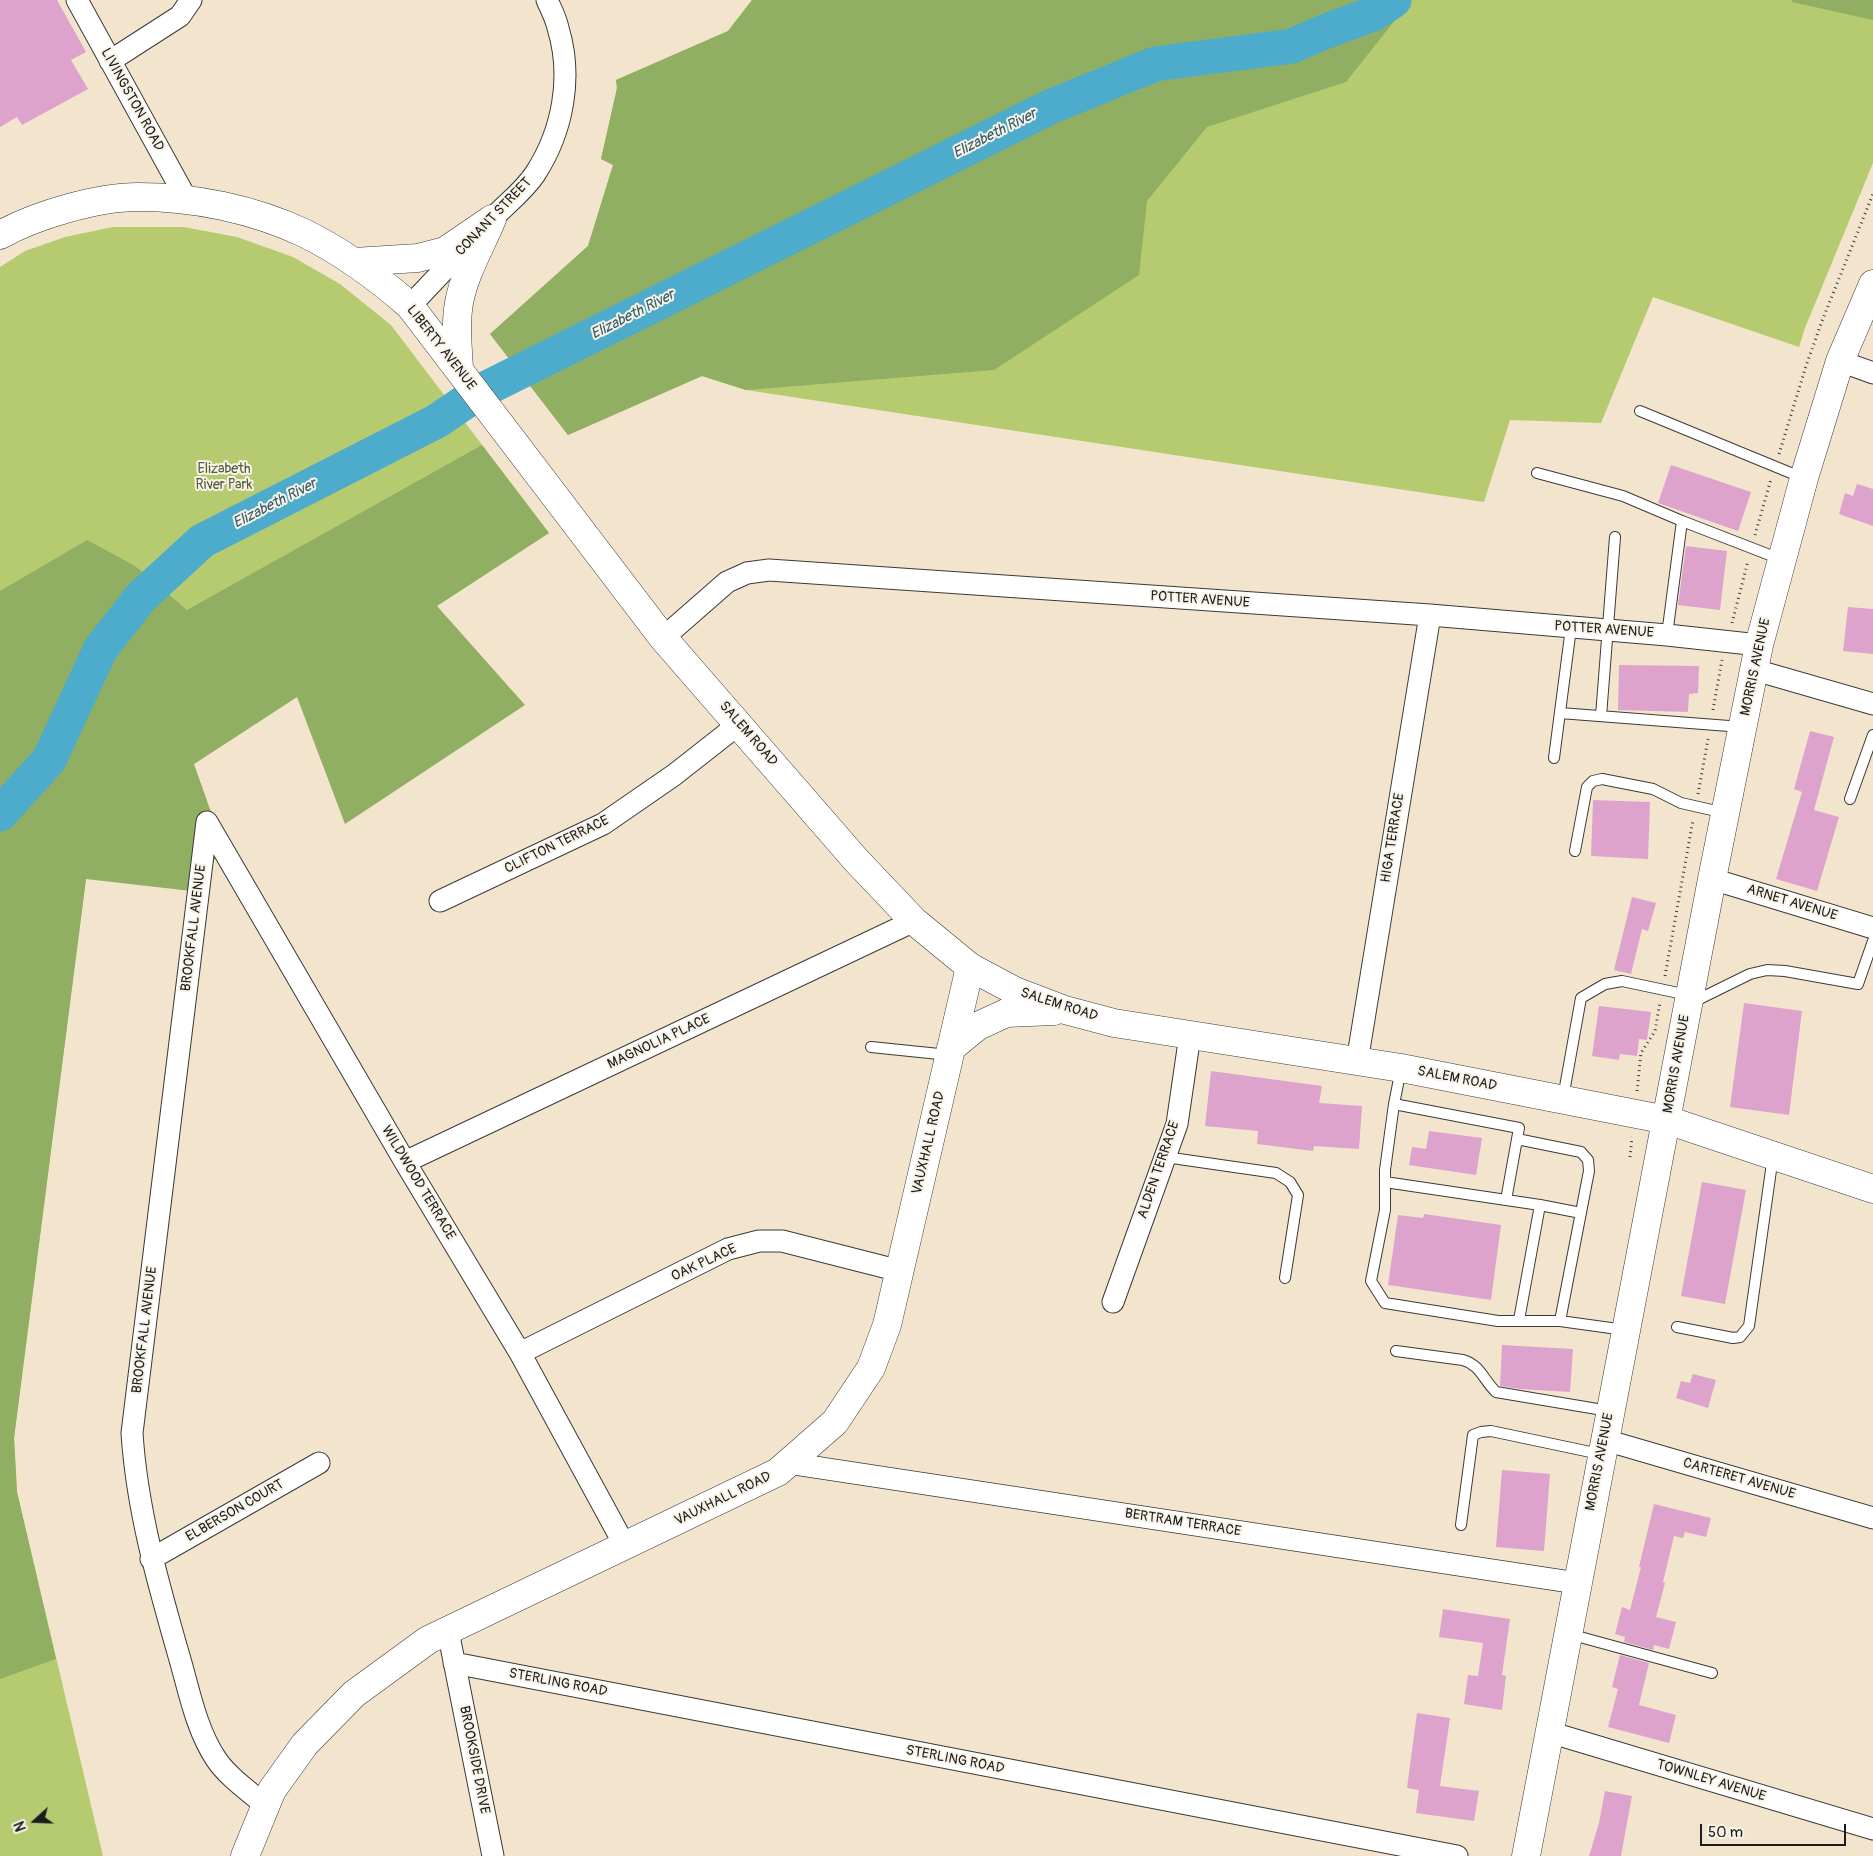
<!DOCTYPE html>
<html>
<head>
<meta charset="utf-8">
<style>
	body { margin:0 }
	#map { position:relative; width:1873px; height:1856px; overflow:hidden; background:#f3e5cd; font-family:Pangolin,sans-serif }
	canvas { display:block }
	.north { position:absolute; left:10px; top:1796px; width:50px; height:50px; -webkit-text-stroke:4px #f7f3e8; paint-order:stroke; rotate:250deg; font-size:14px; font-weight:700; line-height:20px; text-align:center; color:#1c1c1c }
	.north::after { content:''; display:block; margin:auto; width:18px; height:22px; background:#1c1c1c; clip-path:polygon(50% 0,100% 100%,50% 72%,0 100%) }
	.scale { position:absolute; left:1700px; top:1824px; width:146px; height:22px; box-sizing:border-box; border:2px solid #1c1c1c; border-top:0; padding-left:6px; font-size:15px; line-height:18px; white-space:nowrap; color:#1c1c1c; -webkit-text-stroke:4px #f7f3e8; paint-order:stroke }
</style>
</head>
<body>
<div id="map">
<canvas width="1873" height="1856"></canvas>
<div class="north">N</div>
<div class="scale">50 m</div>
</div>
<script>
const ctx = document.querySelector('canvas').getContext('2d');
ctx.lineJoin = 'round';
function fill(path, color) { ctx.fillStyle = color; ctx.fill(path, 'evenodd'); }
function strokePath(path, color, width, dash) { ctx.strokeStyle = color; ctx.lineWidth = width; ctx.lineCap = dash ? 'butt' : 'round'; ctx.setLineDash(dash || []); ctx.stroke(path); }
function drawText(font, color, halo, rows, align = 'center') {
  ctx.font = font + ' Pangolin,sans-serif'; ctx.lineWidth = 4; ctx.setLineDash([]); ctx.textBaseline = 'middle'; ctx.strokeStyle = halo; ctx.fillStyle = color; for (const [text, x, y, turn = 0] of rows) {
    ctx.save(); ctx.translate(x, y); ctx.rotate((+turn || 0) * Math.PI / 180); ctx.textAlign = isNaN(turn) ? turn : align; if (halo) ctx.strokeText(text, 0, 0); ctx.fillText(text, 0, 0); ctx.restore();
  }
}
fill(new Path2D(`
	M752,0h1121v163l-68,165 -6,19 -146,-50 -52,126 -91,-3 -26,82 -738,-112 -44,-14 -134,59 -78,-101 98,-88 25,-81 -12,-6 16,-71 -1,-8 112,-49z
	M113,227h71l53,10 56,20 47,27 51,41 158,208 -355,231 -96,22 -84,652 3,54 86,364h-103v-1589l25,-16 40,-14z`), '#b6cb6f');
fill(new Path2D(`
	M752,0h659l-65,82 -139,45 -60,74 -8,74 -145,95 -248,20 -44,-14 -134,59 -78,-101 98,-88 25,-81 -12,-6 16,-71 -1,-8 112,-49z
	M1792,0h81v20l-81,-18z
	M482,445l67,88 -112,73 88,99 -180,119 -48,-127 -103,67 28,79 -22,49 -114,-13 -72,559 3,54 39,167 -56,20v-1088l87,-51 48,26 52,44z`), '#90af62');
strokePath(new Path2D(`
	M0,814l49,-54 51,-110 40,-52 62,-57 235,-120 44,-30 569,-284 105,-43 137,-18 27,-12 56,-21 19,-13`), '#4dabcb', 35);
fill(new Path2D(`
	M0,0h57l29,52 -15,8 17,29 -66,36 -5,-8 -17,10z
	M1671,465l80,27 -13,39 -80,-28z
	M1857,484l16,5v37l-34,-12 6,-21 8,3z
	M1686,546l41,5 -7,59 -42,-5z
	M1848,607l25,2v45l-30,-3z
	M1619,665l80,1 -1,27 -9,1 -1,18 -70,-2z
	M1810,731l24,6 -20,73 25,7 -22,74 -41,-12 26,-87 -8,-3z
	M1593,800l57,2 -2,57 -57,-3z
	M1632,897l24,6 -8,28 -6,-2 -11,45 -17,-4z
	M1744,1003l58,8 -13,104 -59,-8z
	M1599,1006l52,6 -4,28 -8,-1 -2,17 -17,-2 -1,6 -27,-4z
	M1211,1071l111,15 -3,17 43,3 -3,43 -45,-3 -1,5 -56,-7 1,-13 -53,-5z
	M1429,1131l53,7 -6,37 -67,-10 3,-18 14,2z
	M1702,1182l44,8 -21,114 -44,-8z
	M1424,1214l77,11 -10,75 -103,-15 10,-70 25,3z
	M1502,1345l71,4 -3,43 -50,-3 -20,-3z
	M1693,1374l23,6 -8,28 -32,-10 5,-17 9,2z
	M1502,1470l48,4 -6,77 -48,-4z
	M1654,1504l57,14 -5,19 -21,-5 -2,6 -9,-2 -11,46 2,1 -9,34 20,5 -7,27 -15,-4 -1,5 -29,-8 1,-5 -10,-3 7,-27 8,3 11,-43h-2z
	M1443,1609l67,10 -8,56 4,1 -4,34 -38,-6 4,-29 10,1 5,-33 -44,-6z
	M1620,1655l29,8 -10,42 37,10 -7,28 -61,-16 10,-38 -6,-2z
	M1417,1713l33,5 -10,68 39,5 -5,30 -58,-8 3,-23 -12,-2z
	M1605,1791l27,5 -11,60h-32l10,-33z`), '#dda3cd');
const lane = new Path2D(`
	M1640,411l163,67
	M1537,473l86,23 59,25 98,38
	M1667,635l15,-114
	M1560,713l182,14
	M1601,716l14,-179
	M1554,758l17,-130
	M1850,799l23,-64
	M1575,851l12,-64 6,-6 9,-2 51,10 28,14 44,10
	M1691,1003l59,-29 17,-4 18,1 73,13 15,-43
	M871,1047l78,8
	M1401,1069l-7,35 -9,66v40l-14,71 14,22 113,18h62l65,9
	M1563,1098l18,-100 24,-14 17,-3 66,14
	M1394,1104l125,24 -13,72
	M1517,1139l64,13 7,8 1,11 -29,150
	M1165,1157l111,16 14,9 8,13 -13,83
	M1385,1182l155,23 41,8
	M1519,1320l21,-115
	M1677,1327l56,11 7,-1 9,-11 24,-170
	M1396,1351l67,9c17,5 20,19 33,32l113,19
	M1461,1525l12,-90 8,-3 10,-1 109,23
	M1569,1634l143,39`);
const street = new Path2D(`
	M77,0l110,200
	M110,61l70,-45 11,-16
	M410,306c27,-29 54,-57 81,-86 15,-16 32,-28 44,-46 28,-43 38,-97 23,-146 -2,-10 -7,-19 -11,-28
	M1840,361l33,12
	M663,638l64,-56 20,-9 22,-3 661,45 237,20 92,10
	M1755,670l118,34
	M207,822l-75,611c5,77 26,150 47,223 10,34 17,73 37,103 13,19 33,32 50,47
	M207,822l198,340 115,191 105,193
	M1712,879l161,49
	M440,901l163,-77 71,-49 65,-51
	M1357,1062l73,-447
	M405,1162l509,-241
	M1113,1302l64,-178 13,-89
	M520,1353l208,-104 31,-8h23l118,30
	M1605,1440l268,78
	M788,1463l789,120
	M151,1559l168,-96
	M448,1631l45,225
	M454,1663l1003,193
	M1549,1732l324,97`);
const secondary = new Path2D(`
	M0,235c36,-20 97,-38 138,-38 56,0 115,12 166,36 39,19 74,45 106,73l253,332 193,222 58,61 56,46 45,24 50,19 49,13 287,45 266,52 206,69
	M354,262l64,-4 27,-7 47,-32
	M459,369c-1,-22 -4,-45 0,-66 5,-29 22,-57 33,-84
	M951,1048l27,-22 28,-13 48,-2
	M245,1856l27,-66 33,-46 49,-50 74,-54 350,-168 57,-50 36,-54 16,-43 83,-358`);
const primary = new Path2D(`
	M1526,1856l186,-977 47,-234 45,-167 36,-117 33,-77`);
strokePath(lane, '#3c3a37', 12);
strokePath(street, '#3c3a37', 23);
strokePath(secondary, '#3c3a37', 29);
strokePath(primary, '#3c3a37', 29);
strokePath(new Path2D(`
	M1779,454l27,-88 16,-45 51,-127
	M1755,535l16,-56
	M1732,623l16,-62
	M1713,710l9,-50
	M1698,794l10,-55
	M1665,976l28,-156
	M1637,1091l4,-38 14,-22 5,-29
	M1630,1157l2,-20`), '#3c3a37', 3, [1, 4]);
strokePath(lane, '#fff', 10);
strokePath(street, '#fff', 21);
strokePath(secondary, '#fff', 28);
strokePath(primary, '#fff', 28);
drawText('14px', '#1c1c1c', '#f7f3e8', [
	["LIVINGSTON ROAD",132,100,61],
	["CONANT STREET",494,217,-46],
	["LIBERTY AVENUE",441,348,52],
	["POTTER AVENUE",1200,600,4],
	["POTTER AVENUE",1604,630,4],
	["MORRIS AVENUE",1756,667,-78],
	["SALEM ROAD",748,734,49],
	["HIGA TERRACE",1393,838,-81],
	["CLIFTON TERRACE",557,845,-26],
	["ARNET AVENUE",1792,903,17],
	["BROOKFALL AVENUE",194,928,-83],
	["SALEM ROAD",1059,1005,18],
	["MAGNOLIA PLACE",659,1042,-25],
	["MORRIS AVENUE",1677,1064,-80],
	["SALEM ROAD",1457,1079,11],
	["VAUXHALL ROAD",929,1143,-77],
	["ALDEN TERRACE",1159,1170,-71],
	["WILDWOOD TERRACE",418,1183,59],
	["OAK PLACE",704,1263,-25],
	["BROOKFALL AVENUE",145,1330,-83],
	["MORRIS AVENUE",1600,1462,-79],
	["CARTERET AVENUE",1739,1479,16],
	["VAUXHALL ROAD",723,1499,-26],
	["ELBERSON COURT",235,1511,-30],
	["BERTRAM TERRACE",1183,1523,9],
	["STERLING ROAD",558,1683,11],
	["BROOKSIDE DRIVE",474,1760,79],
	["STERLING ROAD",955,1760,11],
	["TOWNLEY AVENUE",1711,1781,17]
]);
drawText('14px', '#525939', '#f7f3e8', [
	["Elizabeth",224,469],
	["River Park",224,485]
]);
drawText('italic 15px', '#325c6b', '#f7f3e8', [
	["Elizabeth River",995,134,-27],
	["Elizabeth River",633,315,-27],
	["Elizabeth River",275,504,-27]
]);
</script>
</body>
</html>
